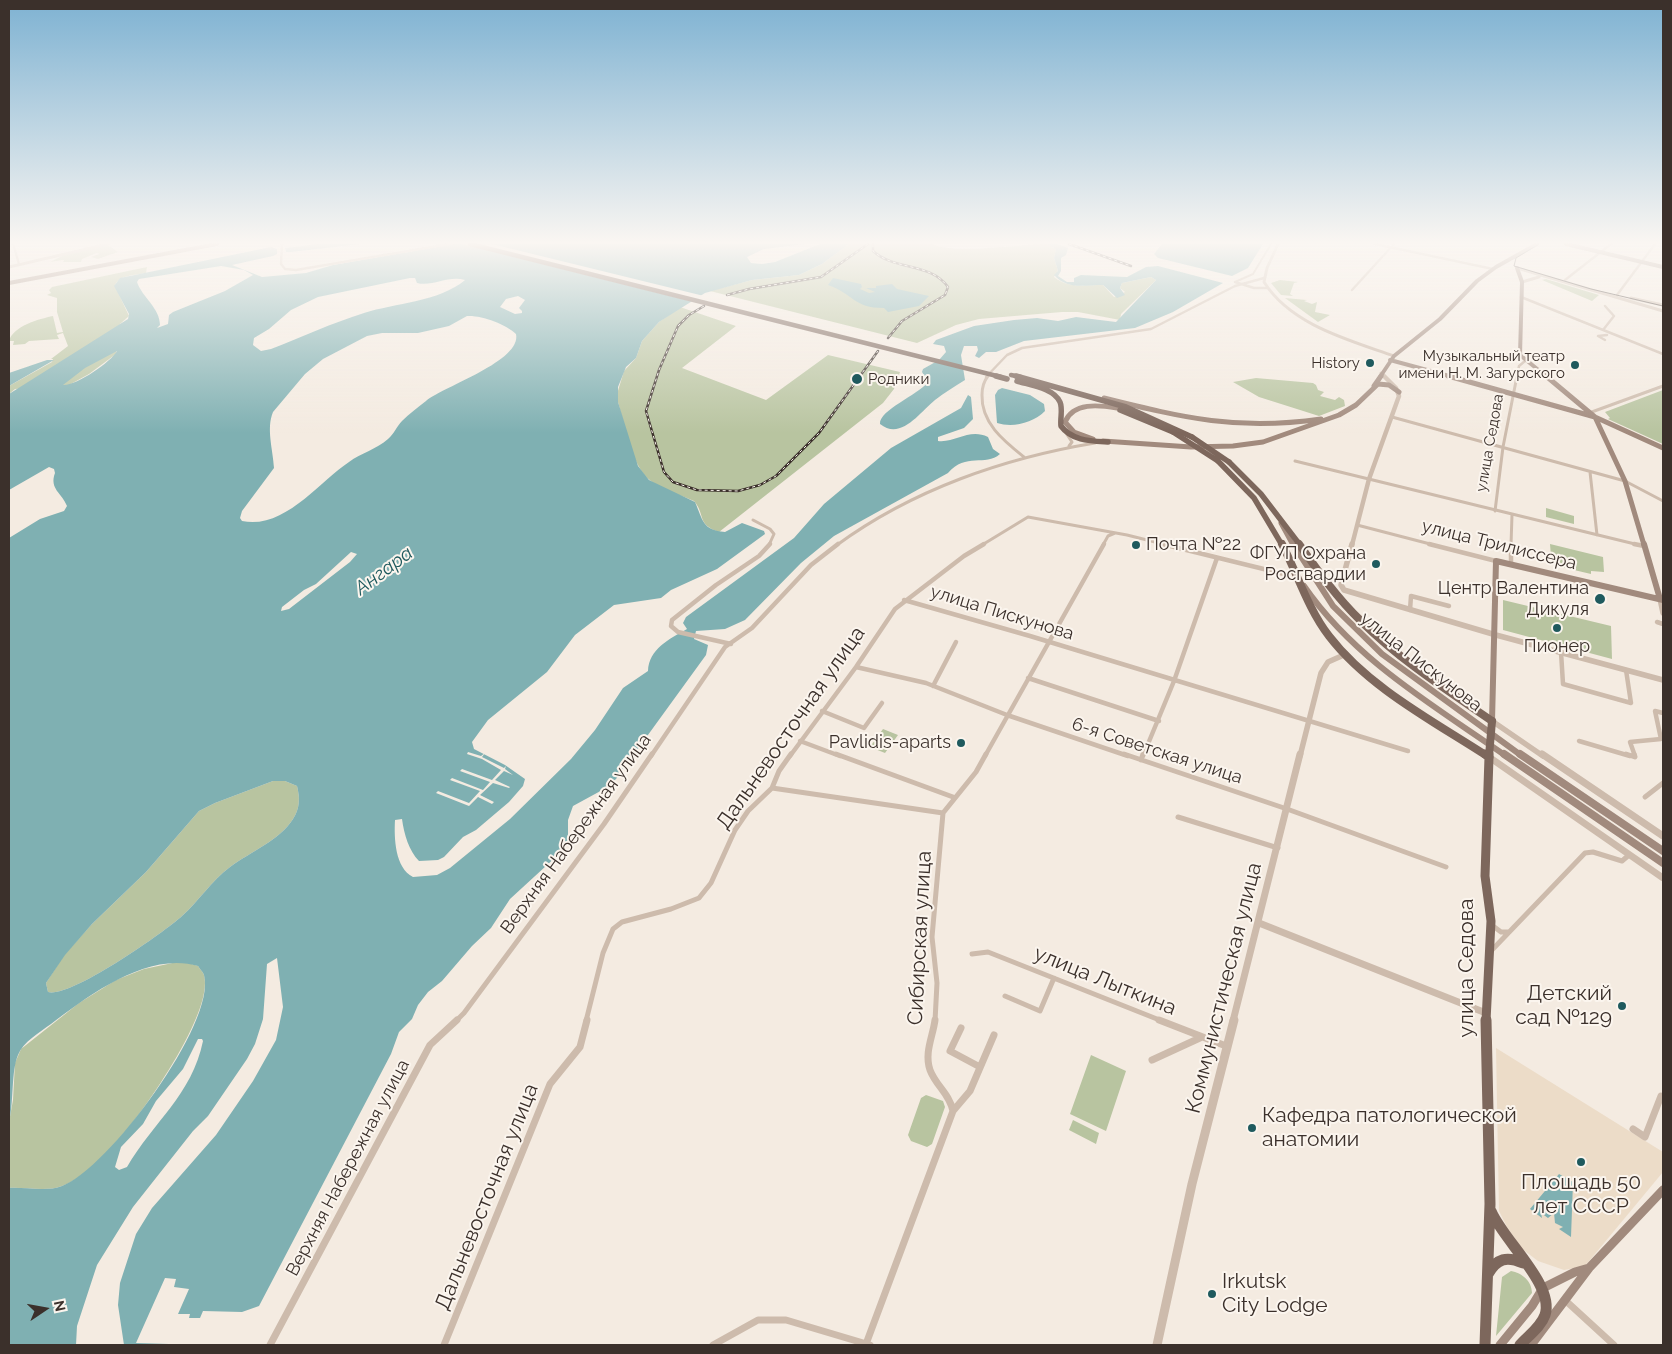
<!DOCTYPE html>
<html>
<head>
<meta charset="utf-8">
<style>
	body { margin:0 }
	#map { position:relative; width:1672px; height:1354px; overflow:hidden; background:#f4ebe1; font-family:Raleway,sans-serif }
	canvas { display:block }
	.frame { position:absolute; inset:0; border:10px solid #3b302b; pointer-events:none }
	.north { position:absolute; left:20px; top:1284px; width:50px; height:50px; -webkit-text-stroke:4px #fbf5ee; paint-order:stroke; rotate:78deg; font-size:14px; font-weight:700; line-height:20px; text-align:center; color:#3b302b }
	.north::after { content:''; display:block; margin:auto; width:18px; height:22px; background:#3b302b; clip-path:polygon(50% 0,100% 100%,50% 72%,0 100%) }
</style>
</head>
<body>
<div id="map">
<canvas width="1672" height="1354"></canvas>
<div class="frame"></div>
<div class="north">N</div>
</div>
<script>
const ctx = document.querySelector('canvas').getContext('2d');
ctx.lineJoin = 'round';
function fill(path, color) { ctx.fillStyle = color; ctx.fill(path, 'evenodd'); }
function strokePath(path, color, width, dash) { ctx.strokeStyle = color; ctx.lineWidth = width; ctx.lineCap = dash ? 'butt' : 'round'; ctx.setLineDash(dash || []); ctx.stroke(path); }
function drawText(font, color, halo, rows, align = 'center') {
  ctx.font = font + ' Raleway,sans-serif'; ctx.lineWidth = 4; ctx.setLineDash([]); ctx.textBaseline = 'middle'; ctx.strokeStyle = halo; ctx.fillStyle = color; for (const [text, x, y, turn = 0] of rows) {
    ctx.save(); ctx.translate(x, y); ctx.rotate((+turn || 0) * Math.PI / 180); ctx.textAlign = isNaN(turn) ? turn : align; if (halo) ctx.strokeText(text, 0, 0); ctx.fillText(text, 0, 0); ctx.restore();
  }
}
fill(new Path2D(`
	M849,244h82c26,11 86,0 116,0l9,5 -2,9 4,13 -4,6c16,12 30,8 49,8l11,12 11,-5 -5,-4 2,-5 29,-6 5,3 -35,34 -1,6 -42,-8h-16l-83,7 -23,6 -39,18 -207,-52 42,-11 47,-5 23,-11z
	M108,245l10,7 -20,7 -7,-2 8,-3 -2,-1 -15,6 -1,3h-18l1,-2 -14,2 16,-8z
	M147,267l-1,6c-10,2 -28,2 -31,13l14,30 -9,8 -4,30 -27,20 -20,11 -54,4 -6,5v-8l43,-24 1,-3h-2l17,-13 -5,-13 -6,2 2,4 -30,2 -4,3 -12,1 1,-4h-5c4,-15 30,-22 44,-25l4,17 6,-1 -6,-20v-14l-10,-3 4,-2 -2,-3 3,-3z
	M1546,279l53,16 -7,6 -50,-21z
	M1280,280l18,2 -4,1 -4,11 3,2 -12,-1 -10,-12z
	M1285,298l22,2 -3,1 8,3 5,-2 -2,10 15,3 -12,7z
	M680,307l56,19 -54,42 84,32 62,-45 72,17 -6,17 -11,14 -164,129c-23,-8 -13,-17 -25,-31 -14,-6 -31,-11 -43,-20 -19,-13 -27,-57 -33,-79l-1,-8 7,-23 12,-13 6,-17 17,-19z
	M1256,378l57,5 3,2 2,5 6,2 -4,4 15,4 4,-3 5,3 1,6 -26,10 -60,-19 -26,-15z
	M1663,390v54l-55,-25 2,-1 -5,-6z
	M1546,508l28,8v8l-28,-7z
	M1550,544l53,13 1,15 -13,-1v3l-34,-8v-9l-6,-1z
	M1503,600l108,26 1,33 -109,-29z
	M883,729l15,6 -13,18 -15,-6z
	M273,781h12l12,5c3,12 3,22 -4,33 -13,21 -43,33 -63,48 -19,14 -31,34 -48,49 -19,17 -111,82 -134,76l-2,-9 18,-28 28,-31 54,-52 53,-61 16,-8z
	M182,961l16,5c1,2 5,6 6,9 11,39 -71,153 -99,180 -12,12 -27,25 -43,31 -15,6 -37,1 -53,2v-66l4,-22 2,-37 6,-14 58,-46 37,-23 28,-11z
	M1091,1055l35,16 -20,60 -36,-17z
	M926,1095l17,6 2,6 -13,37 -5,3 -16,-6 -3,-6 13,-37z
	M1073,1120l26,13 -3,11 -27,-14z
	M1511,1271c11,2 21,10 21,22l-36,43 6,-59z`), '#b8c4a0');
fill(new Path2D(`
	M1496,1048l167,104v20l-78,94 -21,4 -26,-9 -16,-12 -15,-22 -8,-16z`), '#ecdcc8');
fill(new Path2D(`
	M319,244h41l-69,8h-5l-1,-4z
	M454,244h351l-41,5 -17,8 4,6 11,1 13,-2 45,-18h29l-27,20 -23,11 -47,5 -47,13 -46,29 -17,19 -6,17 -10,9 -8,20v15l20,64 11,14 46,22c8,18 7,28 30,30l17,-9 22,8 1,3 -48,35 -46,21 -10,8 -47,7 -39,30 -28,37 -59,48 -16,22 2,7 31,16 20,14 -2,7 -14,16 -33,28 -13,7 -19,20 -6,3 -19,1c-10,-10 -15,-27 -17,-42l-7,1c-1,18 0,48 18,57l24,-2 13,-7 60,-49 61,-60 24,-29 28,-42 25,-17c1,-22 21,-32 39,-42l-4,-6 3,-6 108,-79 30,-34 67,-56 70,-40 7,-13 3,2 2,22 -9,9 -26,9v4c18,2 31,-13 50,-4l5,12 7,5c-15,13 -34,-2 -52,19l-114,63 -33,27 -56,57 -20,9 -29,2 -2,8 14,6 -2,10 -90,124 -10,9 -33,18 -5,14v21l-9,13 -49,45 -19,29 -19,18 -30,35 -14,11 -10,13 -6,14 -13,13 -8,22 -132,252 -17,6 -39,-1 -3,7h-11l1,-4h-12l11,-25 -15,-2 2,-8 -11,-1 -29,65 66,2h-78l-6,-40 2,-22 16,-49 16,-26 64,-73 37,-54 23,-41 7,-33 -6,-49 -10,6 -4,55 -8,25 -8,15 -39,57 -15,15 -60,76 -36,58 -20,61 -1,19h-67v-157c16,-1 38,4 53,-2 45,-16 155,-163 142,-211 -1,-3 -5,-7 -6,-9 -50,-15 -109,29 -147,58 -11,8 -28,18 -33,31 -7,16 -4,47 -9,67v-584l31,-19 24,-8 3,-5c-5,-13 -18,-17 -12,-33l-1,-4 -5,-2 -40,23v-96l119,-75 1,-5 -15,-28 6,-8 151,-31 6,2v5l-4,2 -41,9 30,12 44,-4 27,-8zM221,266l23,4 9,5 -28,16 -52,21 -4,3 -1,9 -11,4 3,-3c0,-17 -18,-28 -23,-43l2,-3zM410,278h5l2,5c16,4 31,-8 48,-3 -26,22 -70,23 -101,33 -32,10 -62,24 -93,36l-10,2 -8,-6 1,-7 15,-9 22,-19 27,-13zM518,296l7,4 -6,8 3,3v2l-7,1 -15,-7 6,-8zM467,316c14,-1 39,8 49,18 6,27 -72,52 -90,67 -8,6 -17,13 -24,20 -5,5 -8,13 -14,18 -11,10 -27,14 -39,23 -30,20 -65,68 -107,59l-2,-3 2,-7 32,-43c-1,-19 -8,-39 -1,-56l32,-38 18,-15 44,-23 15,-3h36l31,-7zM117,351c-6,11 -41,35 -54,34l22,-17zM351,552l6,2 -7,8 -61,47 -8,2 1,-4 22,-17 12,-6zM273,781h12l12,5c3,12 3,22 -4,33 -13,21 -43,33 -63,48 -19,14 -31,34 -48,49 -19,17 -111,82 -134,76l-2,-9 19,-28 27,-31 54,-52 53,-61 16,-8zM198,1039h4l1,2c-11,54 -50,81 -76,126l-8,3 -4,-3 6,-20 22,-23 13,-23 27,-32z
	M1047,244h11l10,4 -2,7 -5,3v13l-3,5 9,6h7v-4l7,-3 46,2 19,-10 12,-1 65,17 -50,29 -38,16 -111,13 -28,11h-10l-7,6 -4,-2 3,-6 -1,-4h-13l-3,9 4,25c-10,6 -21,13 -30,20 -15,12 -34,41 -55,24 -1,-14 38,-29 48,-42l-6,-10 1,-3 16,-9 7,-8 -2,-6 -11,-2 3,-4 38,-14 40,-6 23,-2 21,3 18,-4 40,5 40,-42 -5,-3 -29,6 -2,5 5,7 -8,3 -14,-13c-18,0 -36,5 -49,-10l4,-4 -4,-13 2,-9z
	M1162,244h101l-15,24 -16,8 -74,-18 -4,-4z
	M833,278l28,6 1,3 -2,2 9,4 6,-1 -9,-4h10v-2l16,-2 5,5 32,7 -10,10 -31,6 -4,-4c-31,0 -30,-14 -56,-23z
	M47,360h7l-45,26v-13z
	M1002,388l28,7 14,9 1,7c-12,12 -32,17 -48,12l-2,-28 3,-5z
	M1559,1174l14,8 -2,55 -12,-8 4,-2 -8,-4 -1,-10 -6,5 -7,-5 1,5 -12,-9z`), '#7fb0b2');
fill(new Path2D(`
	M462,244h30l212,52 -10,6z
	M468,752l13,4 4,-3 -3,4 22,11 2,-2 -1,3 8,6 -9,-4 -9,9 15,7 -1,1 -16,-5 -13,12 14,7 -2,2 -14,-7 -9,9 -33,-13 2,-2 31,12 11,-12 -30,-11 2,-2 31,12 7,-8 -30,-11 2,-2 30,11 9,-10 -19,-11 -15,-5z`), '#f4ebe1');
strokePath(new Path2D(`
	M1235,282l18,-8 18,-30`), '#cdbbac', 2);
strokePath(new Path2D(`
	M13,244l6,20
	M282,244l-1,20 4,5 11,1 153,-26
	M1375,244l118,25
	M1565,280l46,-36
	M1235,282l19,6h13
	M1352,290l42,-46
	M1617,295l38,-51
	M1521,297l142,57
	M1603,330l11,-14 -9,-10
	M1605,340l-7,-4 9,-1
	M986,377l21,-22 15,-7 129,-19 84,-43 29,-8
	M1517,377l2,-11 6,-5`), '#cdbbac', 2.5);
strokePath(new Path2D(`
	M988,376c-4,5 -6,12 -6,19 -1,28 22,46 42,62
	M1589,413l74,-27
	M1392,417l233,64 38,20
	M1066,433l6,9 -3,4
	M1295,461l344,84
	M1590,472l7,63
	M1495,511l8,-64 14,-71
	M753,520l17,9 4,5 -5,11
	M1357,525l77,20
	M837,545c75,-55 167,-87 258,-102
	M982,545l46,-28 99,18 40,10
	M1103,545l5,-9 7,-3
	M1511,545l1,-30`), '#cdbbac', 3);
strokePath(new Path2D(`
	M1162,544l122,30
	M1429,544l67,17
	M1634,544l10,2
	M1511,564v-20
	M904,600l126,36 378,115
	M1410,610l1,-14 38,10
	M1657,622l6,2
	M731,644l-53,-12 -7,-6 1,-6 44,-35 43,-29 11,-12
	M1561,652l2,32 68,19 -5,-33
	M856,667l70,16 81,32 121,41
	M1028,678l131,43
	M933,686l23,-44
	M822,711l42,17 18,-25
	M800,741l40,15
	M1579,741l51,15
	M651,756l74,-109 27,-19 59,-63 27,-21
	M790,756l66,-89 39,-58 69,-53 20,-12
	M985,756l119,-212
	M1143,756l31,-75 43,-123
	M1635,756l-5,-14 31,-3 -6,-28 8,2`), '#cdbbac', 4.5);
strokePath(new Path2D(`
	M836,754l117,43
	M1124,754l163,55 159,58
	M1626,754l9,3 -1,-3
	M1141,760l2,-6
	M772,788l171,25
	M1645,797l18,-14
	M1178,817l100,31
	M1493,926l8,6h8
	M1491,951l94,-98 8,-1 29,9 7,-6
	M972,954l16,-2 174,69
	M1005,996l35,15 14,-33
	M456,1021l8,-8 140,-189 48,-70
	M586,1021l17,-68 10,-24 9,-7 49,-13 28,-11 12,-15 24,-53 13,-19 24,-23 7,-17 12,-17
	M935,1021l2,-38 -5,-46 11,-124 33,-41 10,-18`), '#cdbbac', 5);
strokePath(new Path2D(`
	M1159,1020l67,26
	M961,1028l-11,23 30,16
	M1152,1060l50,-23
	M953,1111l17,-20 24,-56
	M1633,1129l12,8 16,-41
	M1566,1301l48,44
	M866,1344l87,-233c-4,-18 -17,-25 -23,-41 -6,-17 3,-34 5,-50
	M270,1345l160,-300 27,-25
	M444,1345l106,-261 30,-37 7,-27
	M713,1345l45,-25h28l84,25`), '#cdbbac', 7);
strokePath(new Path2D(`
	M1278,244l-11,24 -3,14c27,43 85,58 130,74
	M9,267l99,-23
	M1517,268l146,43
	M1522,282l17,-5
	M1631,298l32,7
	M1381,373l4,4`), '#cdbbac', 3);
strokePath(new Path2D(`
	M1352,545l17,-66 30,-83 -3,-8 -12,-12`), '#cdbbac', 4.5);
strokePath(new Path2D(`
	M1352,544l-11,41 3,5 152,45 167,45
	M1660,599l3,14
	M1492,721l51,35
	M1300,756l21,-83 7,-11 18,-8`), '#cdbbac', 5.5);
strokePath(new Path2D(`
	M1542,754l121,82
	M1489,757l174,121
	M1259,923l227,90
	M1233,1021l67,-267`), '#cdbbac', 7);
strokePath(new Path2D(`
	M1157,1345l35,-161 42,-164`), '#cdbbac', 9);
strokePath(new Path2D(`
	M1566,244l97,23
	M1517,268l5,14 -2,73 27,22
	M9,283l208,-39
	M1390,360l63,17
	M1380,377l14,-21 46,-37 37,-38 19,-14 41,-23`), '#a18a7d', 4);
strokePath(new Path2D(`
	M1448,376l147,41 68,31
	M1546,376l49,41 30,64 19,64
	M1374,386l7,-10
	M1104,398c80,20 134,33 217,21
	M1093,439l-19,-7 -9,-10c8,-20 34,-17 52,-14
	M1103,441l88,6 42,-1 30,-4 76,-27 17,-10 22,-21 11,1 10,7
	M1281,523l12,22`), '#a18a7d', 5);
strokePath(new Path2D(`
	M1293,544l40,62 49,48 140,102
	M1644,544l16,55
	M1304,586c51,74 129,119 202,170
	M1492,721l4,-160 167,39`), '#a18a7d', 6);
strokePath(new Path2D(`
	M1504,754l159,109
	M1520,754l143,97`), '#a18a7d', 8);
strokePath(new Path2D(`
	M1500,1345l32,-39 11,-18 32,-16 14,-4
	M1531,1345l58,-77 74,-78`), '#a18a7d', 9);
strokePath(new Path2D(`
	M1011,375l10,2`), '#7d675c', 4.5);
strokePath(new Path2D(`
	M1016,376l110,31 66,30
	M1017,381c13,4 37,7 43,21 3,7 0,16 1,24 11,15 30,15 47,16
	M1120,410l53,22
	M1218,461l36,37 28,47
	M1229,462l32,32 39,51`), '#7d675c', 5.5);
strokePath(new Path2D(`
	M1282,544c15,29 26,65 47,92 39,51 104,85 158,120
	M1299,544c19,27 38,54 62,77 39,39 86,69 131,100`), '#7d675c', 8);
strokePath(new Path2D(`
	M1485,754l4,3 -4,119 6,45 -5,100`), '#7d675c', 9);
strokePath(new Path2D(`
	M1491,1211c12,29 64,74 54,104 -4,12 -17,21 -25,30
	M1488,1274c9,-16 19,-18 35,-11
	M1485,1345l5,-141 -4,-184`), '#7d675c', 11);
strokePath(new Path2D(`
	M1539,244l-23,14 -2,8 77,23 72,17`), '#3b302b', 1);
const rail = new Path2D(`
	M873,244v7c22,20 57,11 75,36l-3,8 -43,26 -14,17
	M1069,244l62,22
	M727,295l22,-6 72,-12 47,-33
	M704,306l-15,9 -11,11 -19,44 -13,41 18,61 9,10 24,8 41,1 22,-6 16,-9 43,-43 59,-82`);
strokePath(rail, '#3b302b', 2.5);
strokePath(rail, '#fbf5ee', 1, [3]);
strokePath(new Path2D(`
	M470,244l531,133`), '#7d675c', 4.5);
strokePath(new Path2D(`
	M996,376l11,3
	M1173,432l45,29
	M1192,437l37,25`), '#7d675c', 5.5);
strokePath(new Path2D(`
	M1489,756l3,-35`), '#7d675c', 8);
strokePath(new Path2D(`
	M1489,757v-3`), '#7d675c', 9);
const sky = ctx.createLinearGradient(0, 0, 0, 433);
sky.addColorStop(0, '#7eb2d2');
sky.addColorStop(0.56, '#faf6f2');
sky.addColorStop(1, '#faf6f200');
ctx.fillStyle = sky;
ctx.fillRect(0, 0, 1672, 433);
for (const [x, y, r, color] of [
	[1370,363,5,"#1f5a5e"],
	[1575,365,5,"#1f5a5e"],
	[857,379,6,"#1f5a5e"],
	[1136,545,5,"#1f5a5e"],
	[1376,564,5,"#1f5a5e"],
	[1600,599,6,"#1f5a5e"],
	[1557,628,5,"#1f5a5e"],
	[961,743,5,"#1f5a5e"],
	[1622,1006,5,"#1f5a5e"],
	[1252,1128,5,"#1f5a5e"],
	[1581,1162,5,"#1f5a5e"],
	[1212,1294,5,"#1f5a5e"]
]) { const dot = new Path2D(); dot.arc(x, y, r, 0, 2 * Math.PI); ctx.fillStyle = color; ctx.fill(dot); strokePath(dot, '#fbf5ee', 2); }
drawText('15px', '#3b302b', '#fbf5ee', [
	["Музыкальный театр",1565,356],
	["имени Н. М. Загурского",1565,373],
	["History",1360,363],
	["Родники",868,379,"left"]
], 'right');
drawText('15px', '#3b302b', '#fbf5ee', [
	["улица Седова",1490,443,-80]
]);
drawText('18px', '#3b302b', '#fbf5ee', [
	["Почта №22",1146,545,"left"],
	["ФГУП Охрана",1366,554],
	["Росгвардии",1366,575],
	["Центр Валентина",1589,589],
	["Дикуля",1589,610],
	["Пионер",1557,647,"center"],
	["Pavlidis-aparts",951,743]
], 'right');
drawText('18px', '#3b302b', '#fbf5ee', [
	["улица Трилиссера",1499,545,14],
	["улица Пискунова",1002,613,17],
	["улица Пискунова",1421,662,38],
	["6-я Советская улица",1157,751,18],
	["Верхняя Набережная улица",576,834,-54],
	["Верхняя Набережная улица",348,1168,-62]
]);
drawText('italic 19px', '#1f5a5e', '#fbf5ee', [
	["Ангара",384,571,-37]
]);
drawText('21px', '#3b302b', '#fbf5ee', [
	["Дальневосточная улица",791,728,-55],
	["Сибирская улица",920,938,-87],
	["улица Седова",1467,968,-90],
	["улица Лыткина",1105,981,22],
	["Коммунистическая улица",1224,988,-76],
	["Дальневосточная улица",487,1197,-68]
]);
drawText('21px', '#3b302b', '#fbf5ee', [
	["Детский",1612,994,"right"],
	["сад №129",1612,1018,"right"],
	["Кафедра патологической",1262,1116],
	["анатомии",1262,1140],
	["Площадь 50",1581,1183,"center"],
	["лет СССР",1581,1207,"center"],
	["Irkutsk",1222,1282],
	["City Lodge",1222,1306]
], 'left');
</script>
</body>
</html>
